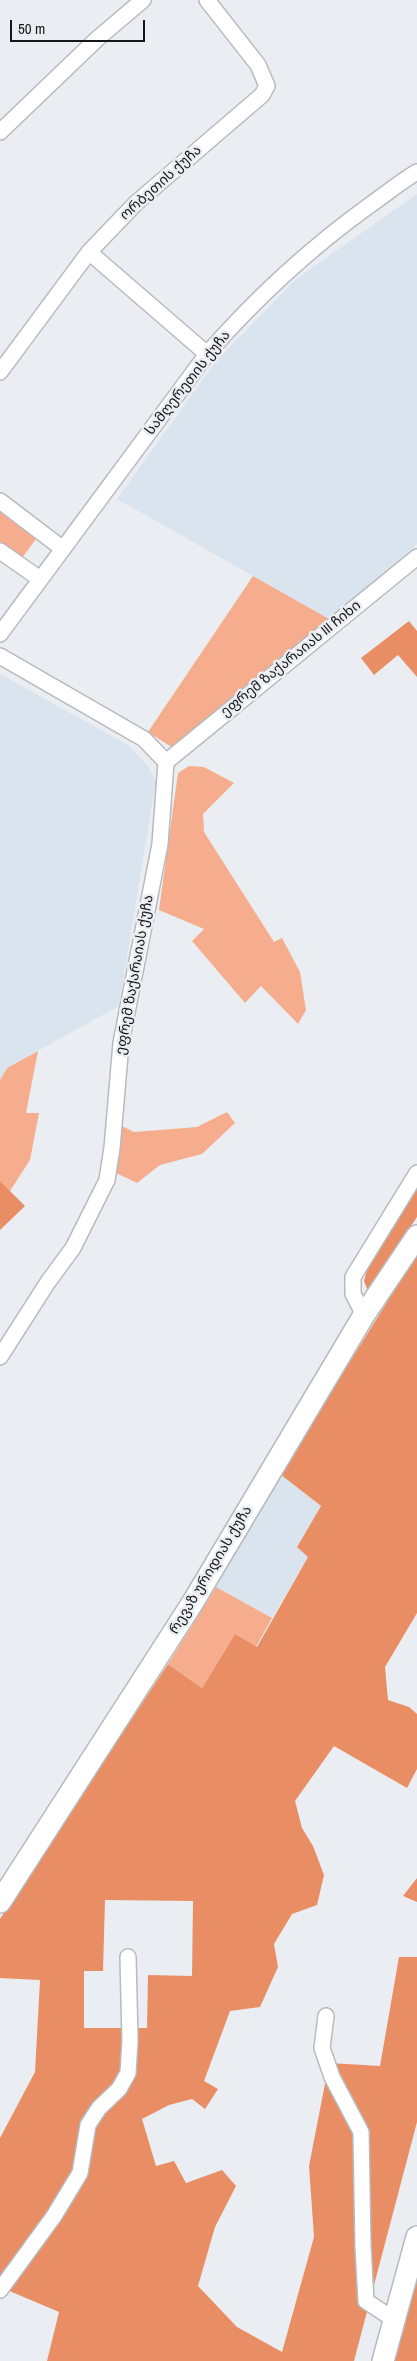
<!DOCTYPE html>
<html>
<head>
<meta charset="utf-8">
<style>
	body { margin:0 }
	#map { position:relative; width:417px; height:2361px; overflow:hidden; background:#eaeef2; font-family:"Archivo Narrow",sans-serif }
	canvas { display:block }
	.scale { position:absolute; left:10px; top:20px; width:135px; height:22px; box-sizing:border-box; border:2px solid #161719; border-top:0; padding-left:6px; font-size:15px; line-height:18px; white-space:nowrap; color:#161719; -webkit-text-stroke:4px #eaeef2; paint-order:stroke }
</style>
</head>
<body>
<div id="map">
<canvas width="417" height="2361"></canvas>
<div class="scale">50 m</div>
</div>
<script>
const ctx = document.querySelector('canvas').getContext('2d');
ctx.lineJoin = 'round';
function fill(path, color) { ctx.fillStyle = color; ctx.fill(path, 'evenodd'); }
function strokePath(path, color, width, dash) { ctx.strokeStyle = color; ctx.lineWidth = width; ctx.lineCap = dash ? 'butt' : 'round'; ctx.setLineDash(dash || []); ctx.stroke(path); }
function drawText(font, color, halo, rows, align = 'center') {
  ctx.font = font + ' "Archivo Narrow","Noto Sans Georgian",sans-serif'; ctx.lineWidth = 5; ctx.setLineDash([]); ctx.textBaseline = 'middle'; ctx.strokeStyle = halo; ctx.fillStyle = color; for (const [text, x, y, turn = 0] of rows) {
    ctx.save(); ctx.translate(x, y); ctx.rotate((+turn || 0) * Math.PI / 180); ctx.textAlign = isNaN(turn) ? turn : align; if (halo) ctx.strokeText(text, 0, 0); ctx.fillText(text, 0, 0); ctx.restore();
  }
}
fill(new Path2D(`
	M417,194v350l-88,75 -212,-120 99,-138 80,-82z
	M0,674l128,71 20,21 8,15 -37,225 -112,62 -7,12z
	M280,1474l41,32 -24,40 11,11 -36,61 -56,-31z`), '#dae4ee');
fill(new Path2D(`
	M0,506l39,29 -17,23 -22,-16z
	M253,576l76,43 -156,129 -25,-16z
	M189,766l15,1 30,16 -31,31 1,18 70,110 8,-4 18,34 6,38 -8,14 -37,-38 -16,17 -53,-62 12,-12 -45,-19 19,-137z
	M38,1051l-12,62h13l-9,47 -20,31 -10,-10v-101l7,-12z
	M227,1112l8,11 -33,31 -42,11 -23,18 -23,-11 6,-47 14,7 63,-5z
	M216,1587l56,31 -16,29 -21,-13 -33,54 -34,-24z`), '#f5ad8e');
fill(new Path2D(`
	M409,621l8,10v46l-19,-22 -24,20 -13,-17z
	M0,1181l25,25 -25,24z
	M417,1185v32l-49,74 -4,-10 3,-11z
	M417,1254v359l-32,54 3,33 21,7 8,7v55l-10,19 -73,-42 -39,55 7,27 11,18 11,29 -7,30 -25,9 -18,30 4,23 -18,40 -30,4 -26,70 14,8 -13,20 -13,-10 -23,6 -27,14 14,47 18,-5 12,22 36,-13 14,16 -21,41 -17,59 39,41 45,25 32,-115 -5,-71 20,-103 51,3 19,-109h18v165l-63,239h-307l12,-49 -59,-25v-149l35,-66 5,-92 -40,-2v-59l168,-255 34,24 33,-54 22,13 51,-90 -11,-10 24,-41 -41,-32zM105,1900l88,1 -1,75 -44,-1 -1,53h-63v-57h19z
	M417,1878v24l-14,-6z
	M417,2236v125h-41z`), '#e98e64');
const street = new Path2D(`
	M0,132l97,-93 46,-39
	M89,252l118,102
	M0,372l89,-120 47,-49 126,-108 5,-9 -9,-21 -51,-65
	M0,501l63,48
	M0,551l40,28
	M0,634l207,-280c49,-56 102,-105 163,-149 16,-11 30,-23 47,-33
	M0,656l144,83 22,23 -6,82 -39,199 -9,105 -5,32 -34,68 -25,34 -48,75
	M166,762l251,-205
	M364,1315l-11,-21v-17l64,-104
	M326,2016l-4,32 10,29 29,55 2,114 3,55 27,18
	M0,2290l54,-74 26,-43 8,-48 11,-17 20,-19 9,-16 2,-32 -2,-84`);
const secondary = new Path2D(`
	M0,1902l193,-300 171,-287 53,-79
	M383,2361l34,-124`);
strokePath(street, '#b7babe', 18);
strokePath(secondary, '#b7babe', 24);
strokePath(street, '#fff', 15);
strokePath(secondary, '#fff', 21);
drawText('14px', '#161719', '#eaeef2', [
	["ორბეთის ქუჩა",161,183,-42],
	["სამღერეთის ქუჩა",188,383,-52],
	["ეფრემ ზაქარაიას III ჩიხი",291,659,-39],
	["ეფრემ ზაქარაიას ქუჩა",135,975,-80],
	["რევაზ ურიდიას ქუჩა",211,1570,-59]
]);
</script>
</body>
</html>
